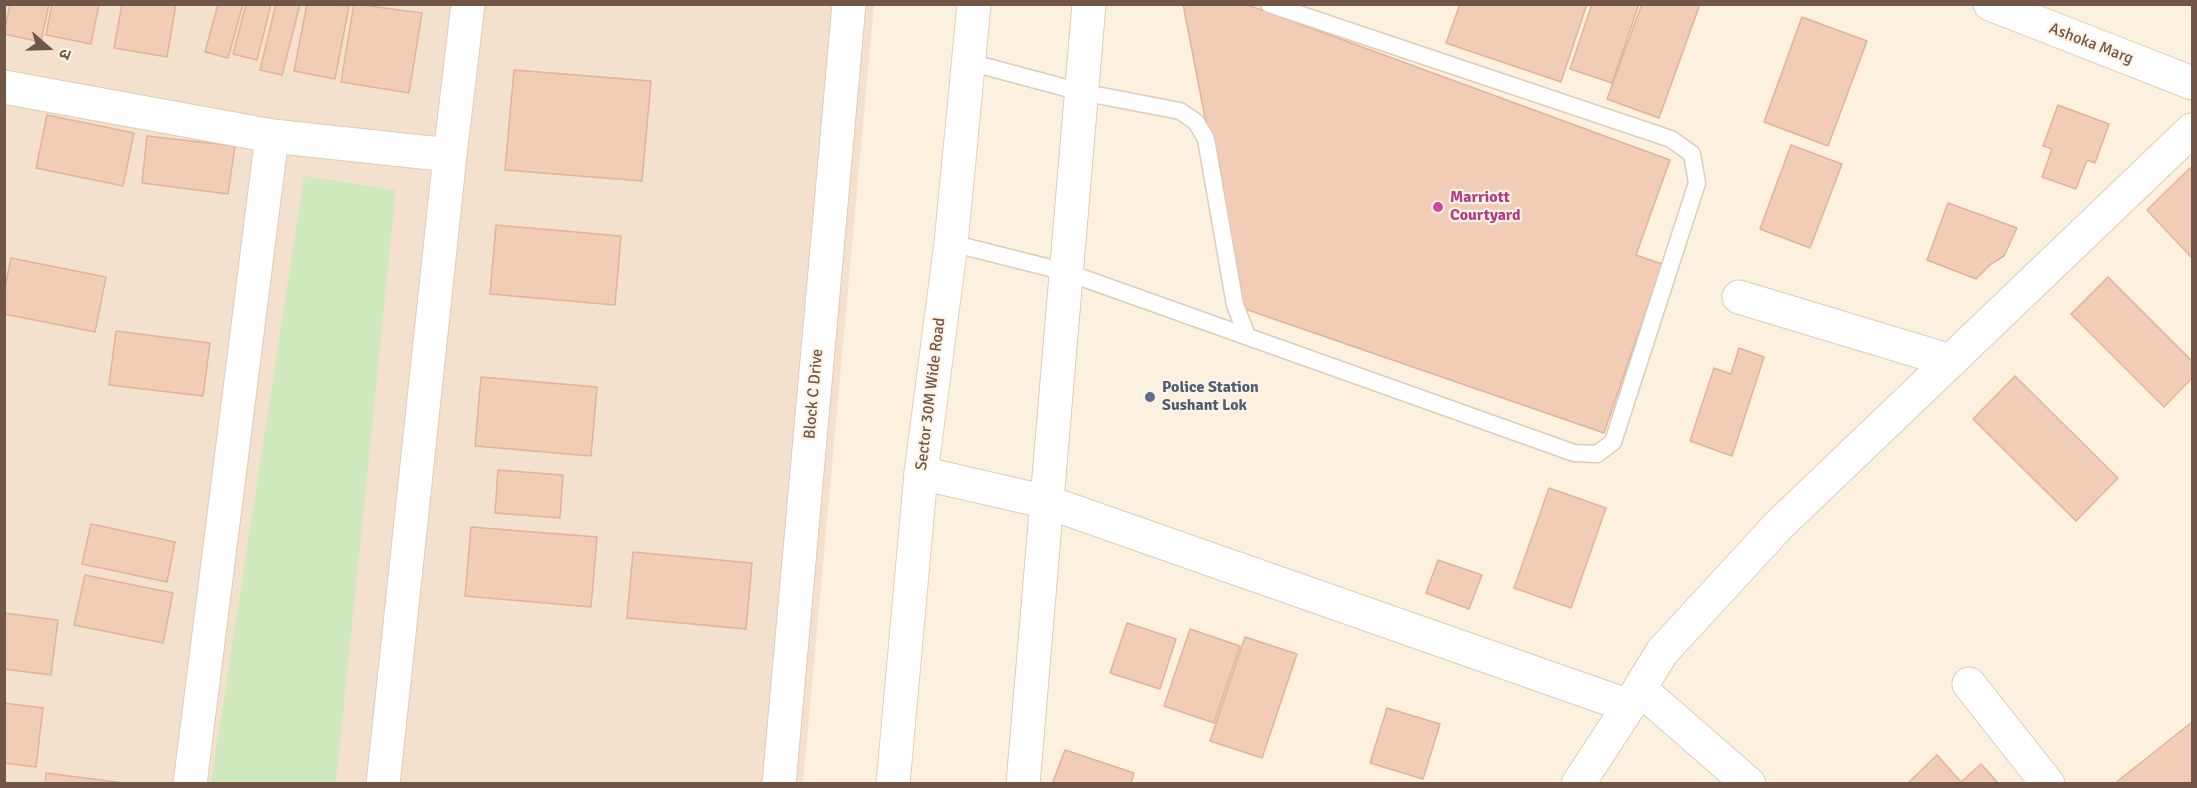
<!DOCTYPE html>
<html>
<head>
<meta charset="utf-8">
<style>
	body { margin:0 }
	#map { position:relative; width:2197px; height:788px; overflow:hidden; background:#fcf0de; font-family:Signika,"Noto Sans Devanagari",sans-serif }
	canvas { display:block }
	.frame { position:absolute; inset:0; border:6px solid #715547; pointer-events:none }
	.north { position:absolute; left:18px; top:18px; width:60px; height:60px; -webkit-text-stroke:4px #fff4e4; paint-order:stroke; rotate:110deg; font-size:16px; font-weight:700; line-height:24px; text-align:center; color:#715547 }
	.north::after { content:''; display:block; margin:auto; width:21px; height:27px; background:#715547; clip-path:polygon(50% 0,100% 100%,50% 72%,0 100%) }
</style>
</head>
<body>
<div id="map">
<canvas width="2197" height="788"></canvas>
<div class="frame"></div>
<div class="north">उ</div>
</div>
<script>
const ctx = document.querySelector('canvas').getContext('2d');
ctx.lineJoin = 'round';
function fill(path, color) { ctx.fillStyle = color; ctx.fill(path, 'evenodd'); }
function strokePath(path, color, width, dash) { ctx.strokeStyle = color; ctx.lineWidth = width; ctx.lineCap = dash ? 'butt' : 'round'; ctx.setLineDash(dash || []); ctx.stroke(path); }
function drawText(font, color, halo, rows, align = 'center') {
  ctx.font = font + ' Signika,sans-serif'; ctx.lineWidth = 4.5; ctx.setLineDash([]); ctx.textBaseline = 'middle'; ctx.strokeStyle = halo; ctx.fillStyle = color; for (const [text, x, y, turn = 0] of rows) {
    ctx.save(); ctx.translate(x, y); ctx.rotate((+turn || 0) * Math.PI / 180); ctx.textAlign = isNaN(turn) ? turn : align; if (halo) ctx.strokeText(text, 0, 0); ctx.fillText(text, 0, 0); ctx.restore();
  }
}
fill(new Path2D(`
	M5,5h869l-71,778 -798,1z`), '#f3e1cd');
fill(new Path2D(`
	M304,176l92,14 -60,593h-125z`), '#d0e8be');
const building = new Path2D(`
	M10,4h39l-8,38 -37,-8z
	M52,4h47l-8,40 -45,-9z
	M122,4h54l-9,53 -53,-9z
	M218,4h25l-15,54 -23,-6z
	M246,4h25l-14,56 -24,-6z
	M276,4h24l-18,71 -22,-5z
	M307,4l42,2 -14,73 -41,-8z
	M354,4l68,9 -13,80 -68,-11z
	M1183,4h62l425,156 -34,95 26,9 -58,169 -362,-125z
	M1460,4h127l-26,78 -115,-39z
	M1592,4h47l-27,79 -42,-14z
	M1642,4h58l-41,114 -52,-19z
	M1802,17l65,24 -39,105 -64,-24z
	M514,70l137,11 -9,100 -137,-11z
	M2058,105l51,19 -14,39 -8,-3 -11,29 -34,-12 10,-28 -9,-3z
	M47,115l87,18 -11,53 -87,-18z
	M147,136l88,10 -7,48 -86,-11z
	M1791,145l51,19 -32,84 -50,-19z
	M2190,168l2,3v87l-45,-48z
	M1948,203l69,25 -13,28 -13,8 -15,15 -49,-19z
	M496,225l125,11 -6,69 -125,-11z
	M11,258l95,19 -11,55 -91,-18v-22z
	M2108,277l84,84v17l-28,29 -93,-93z
	M116,331l94,12 -7,53 -94,-11z
	M1739,348l25,9 -32,99 -42,-15 24,-73 17,6z
	M2015,376l103,102 -42,43 -103,-102z
	M481,377l116,10 -6,69 -116,-10z
	M498,470l65,5 -3,43 -65,-5z
	M1549,488l57,20 -35,100 -57,-20z
	M91,524l84,18 -8,40 -85,-18z
	M471,527l126,10 -6,70 -126,-11z
	M633,552l119,11 -6,66 -119,-11z
	M1438,560l44,15 -13,34 -43,-16z
	M85,575l88,18 -10,50 -89,-18z
	M4,613l54,7 -7,55 -47,-6z
	M1127,623l49,16 -16,50 -50,-16z
	M1190,629l50,17 -26,77 -50,-17z
	M1245,637l52,17 -35,104 -52,-17z
	M4,703l39,5 -7,59 -32,-4z
	M1387,708l53,16 -17,55 -53,-16z
	M2192,722v62h-78z
	M1065,750l69,23 -3,11h-79z
	M1937,755l24,27 20,-18 18,20h-92z
	M46,773l86,11h-87z`);
fill(building, '#f1ccb6');
strokePath(building, '#e3b397', 1.5);
const lane = new Path2D(`
	M969,62l112,30 99,19 16,11 10,17 29,166 12,31
	M951,243l115,29 508,181 23,1 16,-12 84,-259 -5,-29 -21,-15 -402,-135`);
const street = new Path2D(`
	M4,87l268,49 178,19 -67,629
	M450,155l18,-151
	M1739,297l212,64
	M921,473l126,29 582,204
	M1969,684l79,100
	M1640,689l109,95
	M190,784l82,-648
	M779,784l70,-780
	M1023,784l66,-780
	M1578,784l51,-78 33,-54 117,-127 413,-395`);
const secondary = new Path2D(`
	M1990,4l202,79
	M893,784l28,-311 30,-230 23,-239`);
strokePath(lane, '#dfcbbb', 19);
strokePath(street, '#dfcbbb', 35);
strokePath(secondary, '#e6cebb', 35);
strokePath(lane, '#fff', 16);
strokePath(street, '#fff', 33);
strokePath(secondary, '#fff', 33);
for (const [x, y, r, color] of [
	[1438,207,6,"#d1479c"],
	[1150,397,6,"#5c6f8a"]
]) { const dot = new Path2D(); dot.arc(x, y, r, 0, 2 * Math.PI); ctx.fillStyle = color; ctx.fill(dot); strokePath(dot, '#fff4e4', 2); }
drawText('16px', '#715547', '#fff4e4', [
	["Ashoka Marg",2091,44,21],
	["Block C Drive",814,394,-85],
	["Sector 30M Wide Road",931,394,-83]
]);
drawText('bold 16px', '#b23c85', '#fff4e4', [
	["Marriott",1450,198],
	["Courtyard",1450,216]
], 'left');
drawText('bold 16px', '#4e5e75', '#fff4e4', [
	["Police Station",1162,388],
	["Sushant Lok",1162,406]
], 'left');
</script>
</body>
</html>
